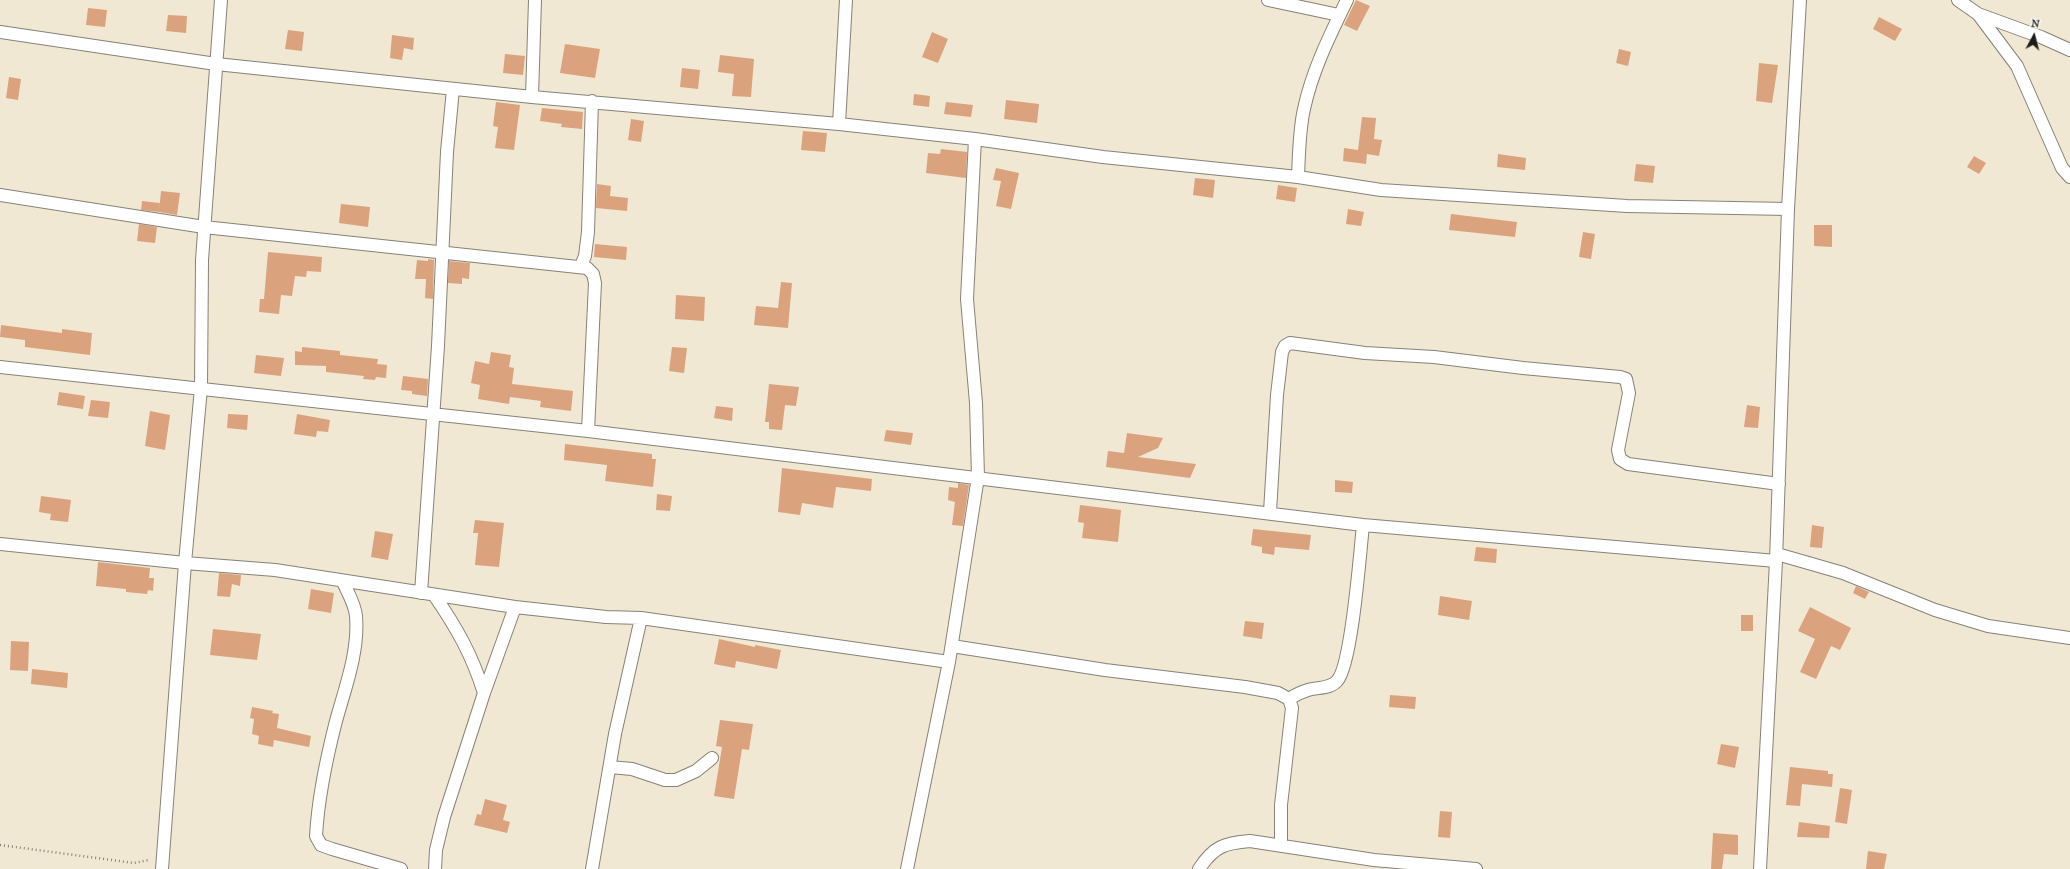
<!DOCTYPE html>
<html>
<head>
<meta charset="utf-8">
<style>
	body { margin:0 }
	#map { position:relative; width:2070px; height:869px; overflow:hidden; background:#f1e8d3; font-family:"IM FELL French Canon",serif }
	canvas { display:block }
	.north { position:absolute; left:2014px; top:16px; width:40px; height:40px; -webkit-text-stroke:3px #f6f6f2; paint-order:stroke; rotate:7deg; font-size:11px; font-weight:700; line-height:16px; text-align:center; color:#1c1c1c }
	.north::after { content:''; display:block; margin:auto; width:14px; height:18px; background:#1c1c1c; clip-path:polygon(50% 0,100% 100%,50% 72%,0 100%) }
</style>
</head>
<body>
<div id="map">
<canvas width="2070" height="869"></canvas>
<div class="north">N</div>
</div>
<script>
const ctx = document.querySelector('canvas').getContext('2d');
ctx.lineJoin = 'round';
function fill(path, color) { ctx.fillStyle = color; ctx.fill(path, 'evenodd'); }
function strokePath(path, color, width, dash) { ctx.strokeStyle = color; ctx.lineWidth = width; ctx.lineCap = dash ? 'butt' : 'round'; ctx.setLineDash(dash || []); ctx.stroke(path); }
fill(new Path2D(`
	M1356,0l14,6 -13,25 -13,-6z
	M88,8l19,2 -2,17 -19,-2z
	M168,15l19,1 -1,17 -20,-2z
	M1879,17l23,12 -7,12 -22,-12z
	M288,30l16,2 -2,19 -17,-2z
	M932,32l16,7 -10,24 -16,-6z
	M392,35l22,3 -1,12 -9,-2 -2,12 -12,-2z
	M565,44l35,5 -5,29 -35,-5z
	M1619,49l12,3 -3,14 -12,-3z
	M505,54l20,2 -2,19 -20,-2z
	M720,55l34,4 -3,38 -19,-1 2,-22 -16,-2z
	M1759,63l19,2 -6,38 -16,-2z
	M682,68l18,2 -2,19 -18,-2z
	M9,77l12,2 -3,21 -12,-2z
	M914,94l16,2 -1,11 -16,-2z
	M1006,100l33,4 -2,19 -33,-4z
	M496,102l24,3 -6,45 -19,-2 3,-21 -5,-1z
	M946,102l27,3 -2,12 -27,-3z
	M542,108l41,4 -1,17 -21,-2 1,-3 -22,-3z
	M1362,117l14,1 -2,21 8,1 -3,16 -12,-2 -1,10 -23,-3 1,-13 14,2z
	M631,119l13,2 -3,21 -13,-2z
	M803,131l24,2 -2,19 -24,-2z
	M941,149l26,3 -1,26 -40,-5 2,-20 12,1z
	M1498,154l28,4 -1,12 -28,-3z
	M1974,156l12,7 -7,11 -12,-7z
	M1636,164l19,2 -2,17 -19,-2z
	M996,168l23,5 -8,36 -15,-3 5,-25 -8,-1z
	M1195,178l20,2 -2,18 -20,-3z
	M597,184l14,2 -1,10 18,2 -1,13 -31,-3z
	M1278,185l19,3 -2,14 -19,-3z
	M161,191l19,2 -3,22 -18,-3z
	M142,201l18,2 -1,9 -18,-2z
	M341,204l29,3 -2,20 -29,-4z
	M1348,209l16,3 -3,14 -15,-2z
	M1451,214l66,8 -2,15 -66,-7z
	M139,224l18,3 -2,16 -18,-2z
	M1814,225h18v22l-18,-1z
	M1583,232l12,2 -4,25 -12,-2z
	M595,244l32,3 -1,13 -32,-3z
	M268,252l54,5 -1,15 -14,-1 -1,6 -11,-1 -3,20 -11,-1 -2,19 -20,-2 1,-13h4z
	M428,259l6,1 -1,39 -8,-1 1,-19h-11l2,-19 11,1z
	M449,261l21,2 -1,16 -7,-1v6l-14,-1z
	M781,282l11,1 -4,45 -34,-3 2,-19 22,2z
	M676,295l29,2 -1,24 -29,-2z
	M1,325l61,8v-4l30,4 -2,22 -65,-8v-7l-25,-3z
	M302,347l38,4v4l38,4 -1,5 10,1 -1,13 -10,-1 -1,3 -12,-1 1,-3 -38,-4v-6l-31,-1v-14l7,1z
	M672,347l15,1 -3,25 -15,-2z
	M491,352l20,3 -2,12 5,1 -2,16 61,7 -2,20 -31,-4 1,-6 -31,-4 -1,7 -31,-5 2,-14 -9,-2 4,-22 14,3z
	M256,355l28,3 -3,18 -27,-3z
	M403,376l25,3 -1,17 -15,-2v-3l-11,-1z
	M769,384l30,3 -3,19 -11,-1 -3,25 -13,-1v-7h-4z
	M59,392l26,4 -2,13 -26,-4z
	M91,400l19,2 -2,16 -20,-2z
	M1747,405l13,2 -2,21 -14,-1z
	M716,406l17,2 -1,13 -18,-3z
	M150,411l20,4 -5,35 -20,-4z
	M228,414l20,1 -1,15 -20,-2z
	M297,414l33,6 -2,12 -11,-1 -1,6 -22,-3z
	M886,430l27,3 -2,12 -27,-4z
	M1127,433l36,5 -5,10 -20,9 58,7 -6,14 -84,-11 2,-16 16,2z
	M565,444l87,10v5h4l-3,28 -48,-6 2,-16 -43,-5z
	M782,468l90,11 -1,12 -35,-4 -3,21 -31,-5 -2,12 -22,-3z
	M1335,480l18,2 -1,11 -17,-1z
	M958,483l11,2 -6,41 -11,-1 3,-23 -7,-2 1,-13 9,1z
	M657,494l15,2 -2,15 -14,-1z
	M41,496l30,4 -3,22 -18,-2 1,-6 -12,-2z
	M1080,505l41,5 -3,32 -36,-4 2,-15 -6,-1z
	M475,520l29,3 -5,44 -24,-2 3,-32h-5z
	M1812,525l12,2 -2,21 -12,-1z
	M1253,529l58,6 -2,15 -34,-3 -1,8 -12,-2v-6l-11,-2z
	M375,531l18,3 -5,26 -17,-3z
	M1476,547l21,2 -1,14 -22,-2z
	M98,562l52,6 -1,10h5l-1,13 -5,-1 -1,4 -21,-2v-3l-30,-3z
	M219,573l22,2 -1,11 -8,-2 -2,13 -13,-1z
	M1856,586l13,6 -4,7 -12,-6z
	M311,589l23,4 -3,20 -23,-4z
	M1440,596l32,5 -3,19 -31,-5z
	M1810,607l41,21 -11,22 -9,-4 -15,33 -16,-7 15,-33 -17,-8z
	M1741,615h12v16h-12z
	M1245,621l19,2 -2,16 -19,-3z
	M213,629l48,5 -4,26 -47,-5z
	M719,639l36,8v-2l26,5 -4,19 -41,-8 -1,7 -21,-4z
	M11,641l18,1 -1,29 -18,-1z
	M32,669l36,4 -1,15 -36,-4z
	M1390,695l26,2 -1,12 -26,-2z
	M252,707l21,4 -1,2 7,1 -2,14 34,8 -2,11 -35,-7 -1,7 -15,-3 1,-8 -7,-2 2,-15 -4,-1z
	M720,720l33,4 -4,26 -7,-1 -8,50 -20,-3 8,-49 -6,-1z
	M1721,744l18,3 -4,21 -18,-4z
	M1790,767l38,4v3h5l-1,13 -30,-3 -2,22 -14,-1z
	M1840,788l12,2 -5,34 -12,-2z
	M485,799l22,6 -4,15 7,2 -3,11 -33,-8 3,-11 4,1z
	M1440,811l12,1 -2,26 -12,-1z
	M1799,822l31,4 -1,12 -32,-1z
	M1713,833l25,2v20l-14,-1 -2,15h-11z
	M1868,851l19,3 -3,15h-18z`), '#daa37e');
const minor = new Path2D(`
	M1268,0l71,15
	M1958,0l20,14 39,52 45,102 8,9
	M1978,14l63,23 29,13
	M0,32l216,32 316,33 307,27 136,15 128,18 195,20 83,13 246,16 161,3
	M532,97l3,-97
	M839,124l7,-124
	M1298,177c1,-22 1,-46 6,-68 8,-38 26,-74 43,-109
	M0,195l204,32 383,41 6,6 2,9 -7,148
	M581,266l4,-10 3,-24 4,-131
	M0,367l588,64 775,94 413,36
	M1270,512l7,-117 5,-43 3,-6 5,-3 75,10 69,4 89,11 97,9 6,2 3,14 -11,57 2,9 8,5 151,20
	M0,544l185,19 90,7 240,37 91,10 35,1 308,44
	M1777,554l66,19 92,37 53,16 82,12
	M343,582c5,11 12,22 13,34 3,36 -11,72 -20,105 -9,35 -18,80 -20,115l5,9 11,4 69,20
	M421,593l17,-247 9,-194 6,-63
	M434,595c23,33 38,60 50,98
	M952,646l153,24 140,17 33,6 11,6 3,9 -11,97v41
	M1289,699c6,-4 12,-7 19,-9 9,-3 22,-1 29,-9 15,-16 23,-129 26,-156
	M610,767l22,2 33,11h11l20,-9 16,-13
	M162,869l23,-306 16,-175 1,-128 19,-260
	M435,869l1,-19 8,-33 40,-124 31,-86
	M592,869l23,-135 26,-116
	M907,869l42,-207 29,-185 -2,-74 -9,-104 8,-160
	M1199,869c15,-23 26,-26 51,-28l124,19 102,9
	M1760,869l16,-308 12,-352 12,-209`);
strokePath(minor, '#868278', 14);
strokePath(new Path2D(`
	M0,845l134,18 15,-3`), '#868278', 2.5, [1, 3]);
strokePath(minor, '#fff', 12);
</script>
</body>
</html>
